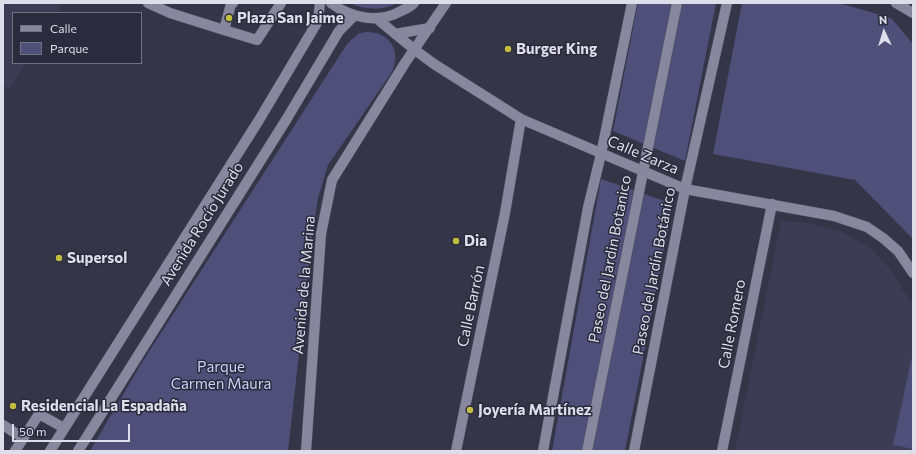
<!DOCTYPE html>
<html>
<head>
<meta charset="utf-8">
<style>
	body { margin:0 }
	#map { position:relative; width:916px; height:454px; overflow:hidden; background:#343547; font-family:Commissioner,sans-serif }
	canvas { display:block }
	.frame { position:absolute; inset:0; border:4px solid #dddeea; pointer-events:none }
	.legend { position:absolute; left:12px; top:12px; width:130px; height:52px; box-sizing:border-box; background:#2a2b3c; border:1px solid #727382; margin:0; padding:5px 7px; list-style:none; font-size:12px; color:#dddeea }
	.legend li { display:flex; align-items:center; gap:8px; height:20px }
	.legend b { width:20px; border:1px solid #727382 }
	.north { position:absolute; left:864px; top:12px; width:40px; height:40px; -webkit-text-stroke:3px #2a2b3c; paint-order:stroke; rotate:356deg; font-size:11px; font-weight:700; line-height:16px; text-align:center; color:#dddeea }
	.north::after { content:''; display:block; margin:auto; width:14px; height:18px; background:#dddeea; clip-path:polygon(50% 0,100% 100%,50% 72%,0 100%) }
	.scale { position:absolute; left:12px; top:424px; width:118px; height:18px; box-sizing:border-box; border:2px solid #dddeea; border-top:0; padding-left:5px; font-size:12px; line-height:14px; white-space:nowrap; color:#dddeea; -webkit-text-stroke:3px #2a2b3c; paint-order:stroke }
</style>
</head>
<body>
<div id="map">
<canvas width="916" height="454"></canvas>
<div class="frame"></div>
<ul class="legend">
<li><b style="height:5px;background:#87889d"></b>Calle</li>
<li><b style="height:11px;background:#4f4f7a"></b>Parque</li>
</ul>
<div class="north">N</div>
<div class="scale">50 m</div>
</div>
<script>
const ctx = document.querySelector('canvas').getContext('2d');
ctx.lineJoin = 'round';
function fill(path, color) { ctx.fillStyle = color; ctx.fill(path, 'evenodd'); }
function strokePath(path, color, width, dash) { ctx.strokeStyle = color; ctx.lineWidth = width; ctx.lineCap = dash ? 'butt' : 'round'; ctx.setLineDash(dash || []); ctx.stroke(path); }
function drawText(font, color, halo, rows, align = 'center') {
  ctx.font = font + ' Commissioner,sans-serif'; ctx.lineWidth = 3; ctx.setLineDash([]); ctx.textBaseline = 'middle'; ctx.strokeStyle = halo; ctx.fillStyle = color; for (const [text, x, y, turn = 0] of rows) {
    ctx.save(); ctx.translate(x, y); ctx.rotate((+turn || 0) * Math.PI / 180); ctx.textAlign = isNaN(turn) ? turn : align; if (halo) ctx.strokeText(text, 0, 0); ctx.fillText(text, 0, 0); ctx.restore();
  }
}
fill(new Path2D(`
	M3,3h59l-6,10h-43v50h13l-16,26 -7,-4z
	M781,221l28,2 36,10 26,16 18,19 24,38v145h-178z`), '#3c3d55');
fill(new Path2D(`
	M350,3h47c-14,8 -33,7 -47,0z
	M638,3h78l-31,158 -72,-30z
	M742,3h97l52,15 22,26v195l-58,-59 -142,-26z
	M365,32c24,-1 37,18 27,40l-64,93 -10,33 -5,32 -25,221h-198l51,-87 206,-320 11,-10z
	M601,179l72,25 -48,247h-73z
	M913,352v97l-20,-4z`), '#4f4f7a');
const pedestrian = new Path2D(`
	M587,451l90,-448`);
const minor = new Path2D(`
	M896,3l17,10
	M415,50l19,14 87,55 164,70 149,27 33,11 16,11 15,13 15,22
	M3,425l20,13
	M15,451l24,-37 25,14
	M456,451l49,-238 16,-94
	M722,451l50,-247`);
const tertiary = new Path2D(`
	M148,3l22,10 54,17
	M233,3l-2,1 -7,26 33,10 24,-37
	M376,18l39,32
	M395,34l35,-6
	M306,451l15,-217 11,-54 73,-117 41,-60
	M543,451l45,-243 13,-54 31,-151
	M634,451l51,-262 42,-186`);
const secondary = new Path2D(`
	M331,3c20,15 47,21 70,8 5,-2 9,-4 13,-8
	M50,451l209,-331 59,-99 2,-18
	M78,451l208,-331 53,-89 15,-15`);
strokePath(pedestrian, '#525261', 11);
strokePath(minor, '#525261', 11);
strokePath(tertiary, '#525261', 11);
strokePath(secondary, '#525261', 11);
strokePath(pedestrian, '#87889d', 10);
strokePath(minor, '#87889d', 10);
strokePath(tertiary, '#87889d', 10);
strokePath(secondary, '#87889d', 10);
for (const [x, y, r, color] of [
	[229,18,4,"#c2bd3f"],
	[508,49,4,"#c2bd3f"],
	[456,241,4,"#c2bd3f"],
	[59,258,4,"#c2bd3f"],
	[13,406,4,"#c2bd3f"],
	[470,410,4,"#c2bd3f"]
]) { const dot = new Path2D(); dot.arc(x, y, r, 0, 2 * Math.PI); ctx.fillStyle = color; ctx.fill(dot); strokePath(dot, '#2a2b3c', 1.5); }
drawText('bold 15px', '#dddeea', '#2a2b3c', [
	["Plaza San Jaime",237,18],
	["Burger King",516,49],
	["Dia",464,241],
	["Supersol",67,258],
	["Residencial La Espadaña",21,406],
	["Joyería Martínez",478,410]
], 'left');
drawText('15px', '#dddeea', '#2a2b3c', [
	["Calle Zarza",643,155,23],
	["Avenida Rocío Jurado",202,224,-58],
	["Paseo del Jardin Botanico",610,259,-79],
	["Paseo del Jardín Botánico",654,271,-79],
	["Avenida de la Marina",304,285,-85],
	["Calle Barrón",471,306,-78],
	["Calle Romero",732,324,-79]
]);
drawText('15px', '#ced0f8', '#2a2b3c', [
	["Parque",221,367],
	["Carmen Maura",221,384]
]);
</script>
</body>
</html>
